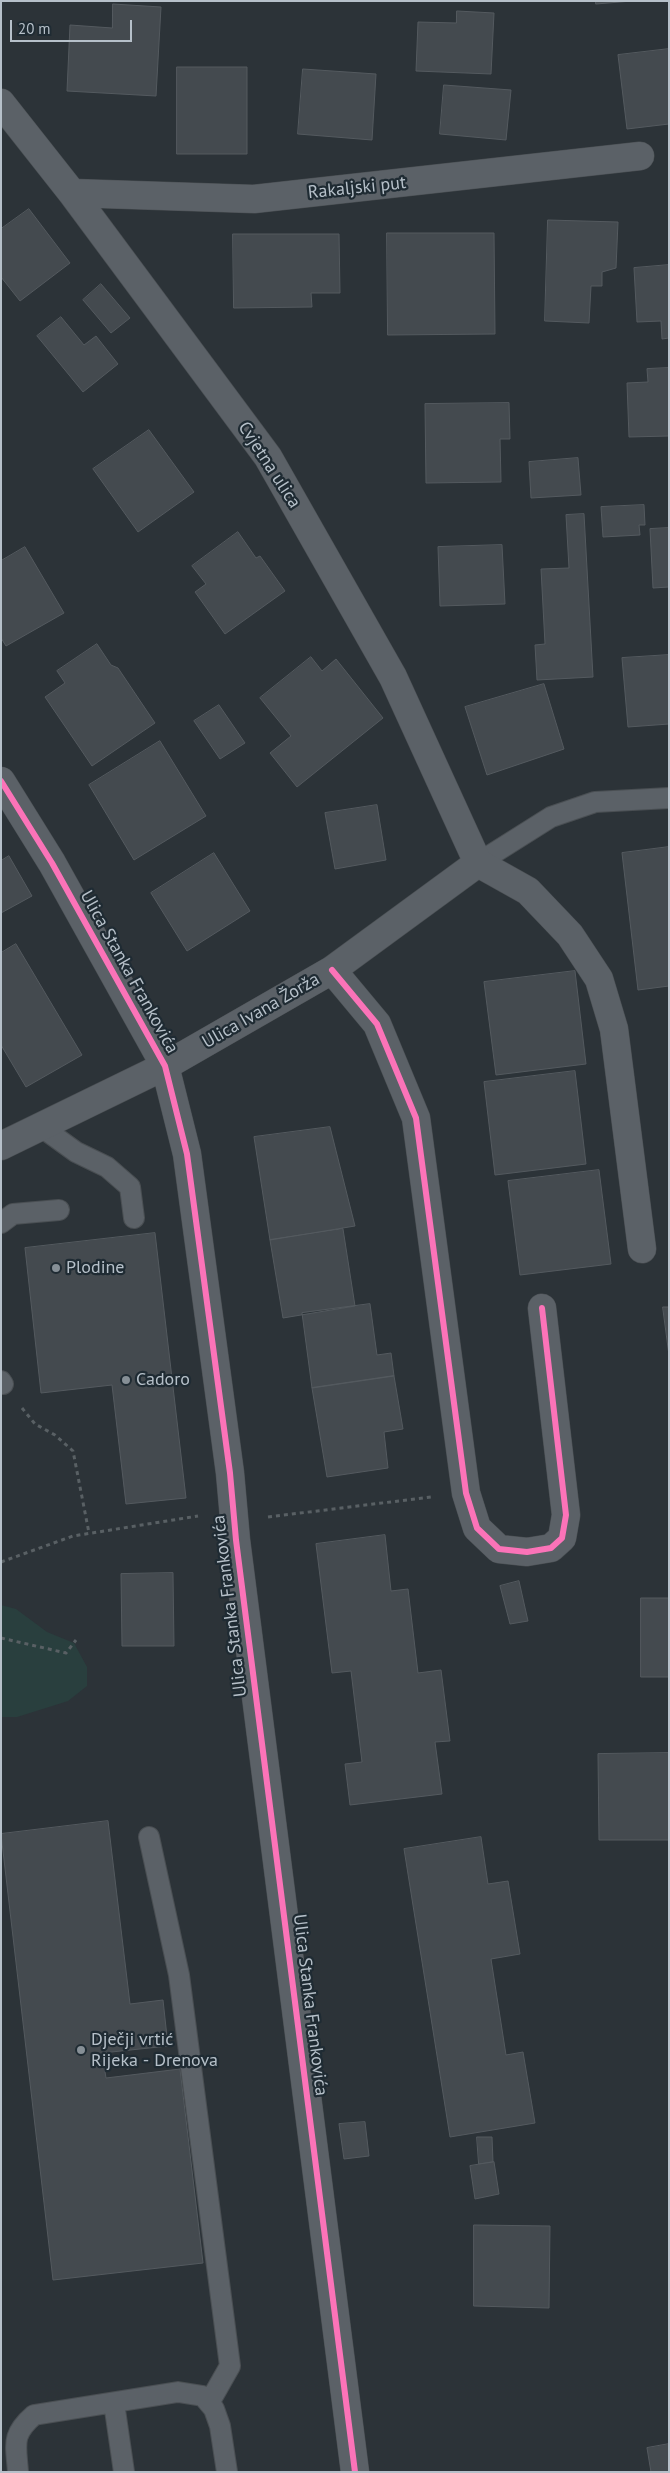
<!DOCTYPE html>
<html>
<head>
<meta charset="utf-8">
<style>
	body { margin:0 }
	#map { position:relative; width:670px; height:2473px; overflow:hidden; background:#2c3338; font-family:"PT Sans",sans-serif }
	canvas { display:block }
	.frame { position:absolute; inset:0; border:2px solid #b6c0c9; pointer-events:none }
	.scale { position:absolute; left:10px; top:20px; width:122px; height:22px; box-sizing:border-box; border:2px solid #b6c0c9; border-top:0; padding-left:6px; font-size:15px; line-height:18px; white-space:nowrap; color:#b6c0c9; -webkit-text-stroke:4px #1f2b33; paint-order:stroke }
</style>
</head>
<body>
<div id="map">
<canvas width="670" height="2473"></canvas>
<div class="frame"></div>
<div class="scale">20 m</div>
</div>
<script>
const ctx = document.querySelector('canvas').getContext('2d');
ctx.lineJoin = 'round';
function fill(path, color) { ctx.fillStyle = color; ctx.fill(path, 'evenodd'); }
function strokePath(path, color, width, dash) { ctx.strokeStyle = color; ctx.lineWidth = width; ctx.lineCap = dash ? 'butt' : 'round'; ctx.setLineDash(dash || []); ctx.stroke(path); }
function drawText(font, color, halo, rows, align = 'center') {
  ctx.font = font + ' "PT Sans",sans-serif'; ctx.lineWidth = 4.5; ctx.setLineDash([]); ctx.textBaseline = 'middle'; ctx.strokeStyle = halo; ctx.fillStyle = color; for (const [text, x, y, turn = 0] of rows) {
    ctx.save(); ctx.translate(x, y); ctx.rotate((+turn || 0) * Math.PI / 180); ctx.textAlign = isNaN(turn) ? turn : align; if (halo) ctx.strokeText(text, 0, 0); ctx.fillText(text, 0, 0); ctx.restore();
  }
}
fill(new Path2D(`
	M1,1605l15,4 31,23 27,11 13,24v19l-19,15 -51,16h-16z`), '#293f3e');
const building = new Path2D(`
	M596,1h36l-36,3z
	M113,4l48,3 -5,89 -89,-5 3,-66 42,3z
	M457,11l37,2 -3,61 -75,-3 2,-49 38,1z
	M669,49v75l-42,5 -9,-74z
	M177,67h70v87h-70z
	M303,69l73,5 -4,66 -74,-6z
	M444,85l67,5 -5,50 -66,-6z
	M29,209l41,54 -50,38 -19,-24v-48z
	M548,220l70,2 -2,46 -14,4v14h-11l-2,37 -44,-2z
	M387,233h107l1,101 -107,1z
	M233,234h106l1,59h-29l1,14 -78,1z
	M669,265v73l-7,1 -1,-18 -24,1 -3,-54z
	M101,284l29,34 -19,15 -28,-33z
	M61,317l23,28 12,-9 22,28 -35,28 -46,-56z
	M669,368v68l-40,1 -2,-54 21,-1 -1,-13z
	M509,403l1,36h-10l1,43 -75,1 -1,-79z
	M149,430l45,62 -56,40 -45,-63z
	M578,458l3,37 -50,3 -2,-36z
	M644,505l1,20h-6l1,10 -37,2 -2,-30z
	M584,514l9,163 -56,3 -2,-35 10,-1 -4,-75 28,-1 -3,-53z
	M669,528v59l-16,1 -3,-59z
	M238,532l18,26 4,-2 25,35 -60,43 -30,-42 11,-8 -14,-18z
	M502,545l3,59 -65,2 -2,-59z
	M25,547l39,66 -58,33 -5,-8v-77z
	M97,644l14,21 7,3 37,55 -63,43 -47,-69 20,-14 -8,-12z
	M669,655v69l-41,3 -6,-69z
	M311,657l11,14 14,-12 47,59 -86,69 -27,-34 21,-17 -31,-38z
	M544,684l20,65 -77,26 -22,-68z
	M219,705l26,38 -25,16 -26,-38z
	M160,741l46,75 -72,44 -45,-75z
	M377,805l9,55 -51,9 -10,-56z
	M669,847v139l-31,4 -16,-137z
	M214,853l36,58 -63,40 -36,-58z
	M9,856l23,40 -31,17v-52z
	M16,944l66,111 -56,32 -25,-42v-92z
	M575,971l11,93 -90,11 -12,-93z
	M575,1071l11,93 -91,11 -11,-93z
	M330,1127l25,99 -85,14 -16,-103z
	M599,1170l12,94 -91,11 -12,-94z
	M343,1229l12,77 -72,12 -13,-78z
	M155,1233l31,265 -60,6 -14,-119 -71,8 -16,-145z
	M370,1304l7,51 14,-2 3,23 -82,12 -10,-75z
	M663,1307h6v48z
	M394,1376l9,53 -19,3 4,36 -61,9 -15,-89z
	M385,1535l6,56 17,-2 10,84 23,-3 9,71 -15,1 7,52 -92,11 -5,-41 17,-2 -11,-91 -19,2 -16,-129z
	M173,1573l1,73h-52l-1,-72z
	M519,1581l9,40 -18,3 -10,-38z
	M641,1598h28v79h-28z
	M669,1753v87h-70l-1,-86z
	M108,1821l22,183 33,-4 5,46 -66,7 4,25 74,-9 23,194 -150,17 -52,-446z
	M481,1837l7,47 20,-3 12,73 -29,5 15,96 17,-3 12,71 -85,14 -46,-288z
	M365,2122l4,34 -25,3 -5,-35z
	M477,2137h15l1,25 -14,2z
	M494,2162l5,32 -24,5 -5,-33z
	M474,2225l76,1 -1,82 -75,-2z
	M669,2444v28h-18l-4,-24z`);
fill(building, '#444a4f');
strokePath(building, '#545a5f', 1);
const service = new Path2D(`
	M478,863l73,-46 44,-15 74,-4
	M40,1126l36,26 31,15 23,20 4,31
	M1,1223l12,-9 46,-4
	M1,1381l2,3
	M149,1837l30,138 51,391 -21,37
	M114,2403l10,69
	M18,2472c-2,-28 -7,-37 16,-57l144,-23 25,4 11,13 6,17 7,46`);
const minor = new Path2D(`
	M1,103l71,90 196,264 125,220 85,186
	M72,193l182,6 386,-43
	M1,781l51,82 113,203 22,88 43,319 6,67 119,932
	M478,863l50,28 42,44 29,44 15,50 28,220
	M332,970l45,54 39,94 50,375 11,35 22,21 28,3 24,-4 11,-10 4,-23 -24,-207
	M1,1146l164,-80 167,-96 146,-107`);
strokePath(service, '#4a4f53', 22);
strokePath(minor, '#4a4f53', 29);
strokePath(new Path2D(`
	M22,1408l13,16 20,11 18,16 16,82
	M268,1517l163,-20
	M1,1562l72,-26 125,-20
	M1,1638l65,15 10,-13`), '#596064', 3, [4, 4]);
strokePath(service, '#5b6167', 20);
strokePath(minor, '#5b6167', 28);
strokePath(new Path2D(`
	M1,781l51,82 113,203 22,88 43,319 6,67 119,932
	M332,970l45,54 39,94 50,375 11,35 22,21 28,3 24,-4 11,-10 4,-23 -24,-207`), '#fb73b8', 6);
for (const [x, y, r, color] of [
	[56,1268,5,"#868f96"],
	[126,1380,5,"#868f96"],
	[81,2050,5,"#868f96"]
]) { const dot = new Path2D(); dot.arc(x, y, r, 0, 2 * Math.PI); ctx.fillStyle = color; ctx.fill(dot); strokePath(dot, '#1f2b33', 2); }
drawText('18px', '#b6c0c9', '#1f2b33', [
	["Rakaljski put",357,188,-6],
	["Cvjetna ulica",269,465,57],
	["Ulica Stanka Frankovića",129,972,61],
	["Ulica Ivana Žorža",261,1011,-30],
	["Ulica Stanka Frankovića",230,1606,-97],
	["Ulica Stanka Frankovića",310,2005,83]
]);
drawText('18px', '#b6c0c9', '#1f2b33', [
	["Plodine",66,1268],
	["Cadoro",136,1380],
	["Dječji vrtić",91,2040],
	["Rijeka - Drenova",91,2061]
], 'left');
</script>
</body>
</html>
